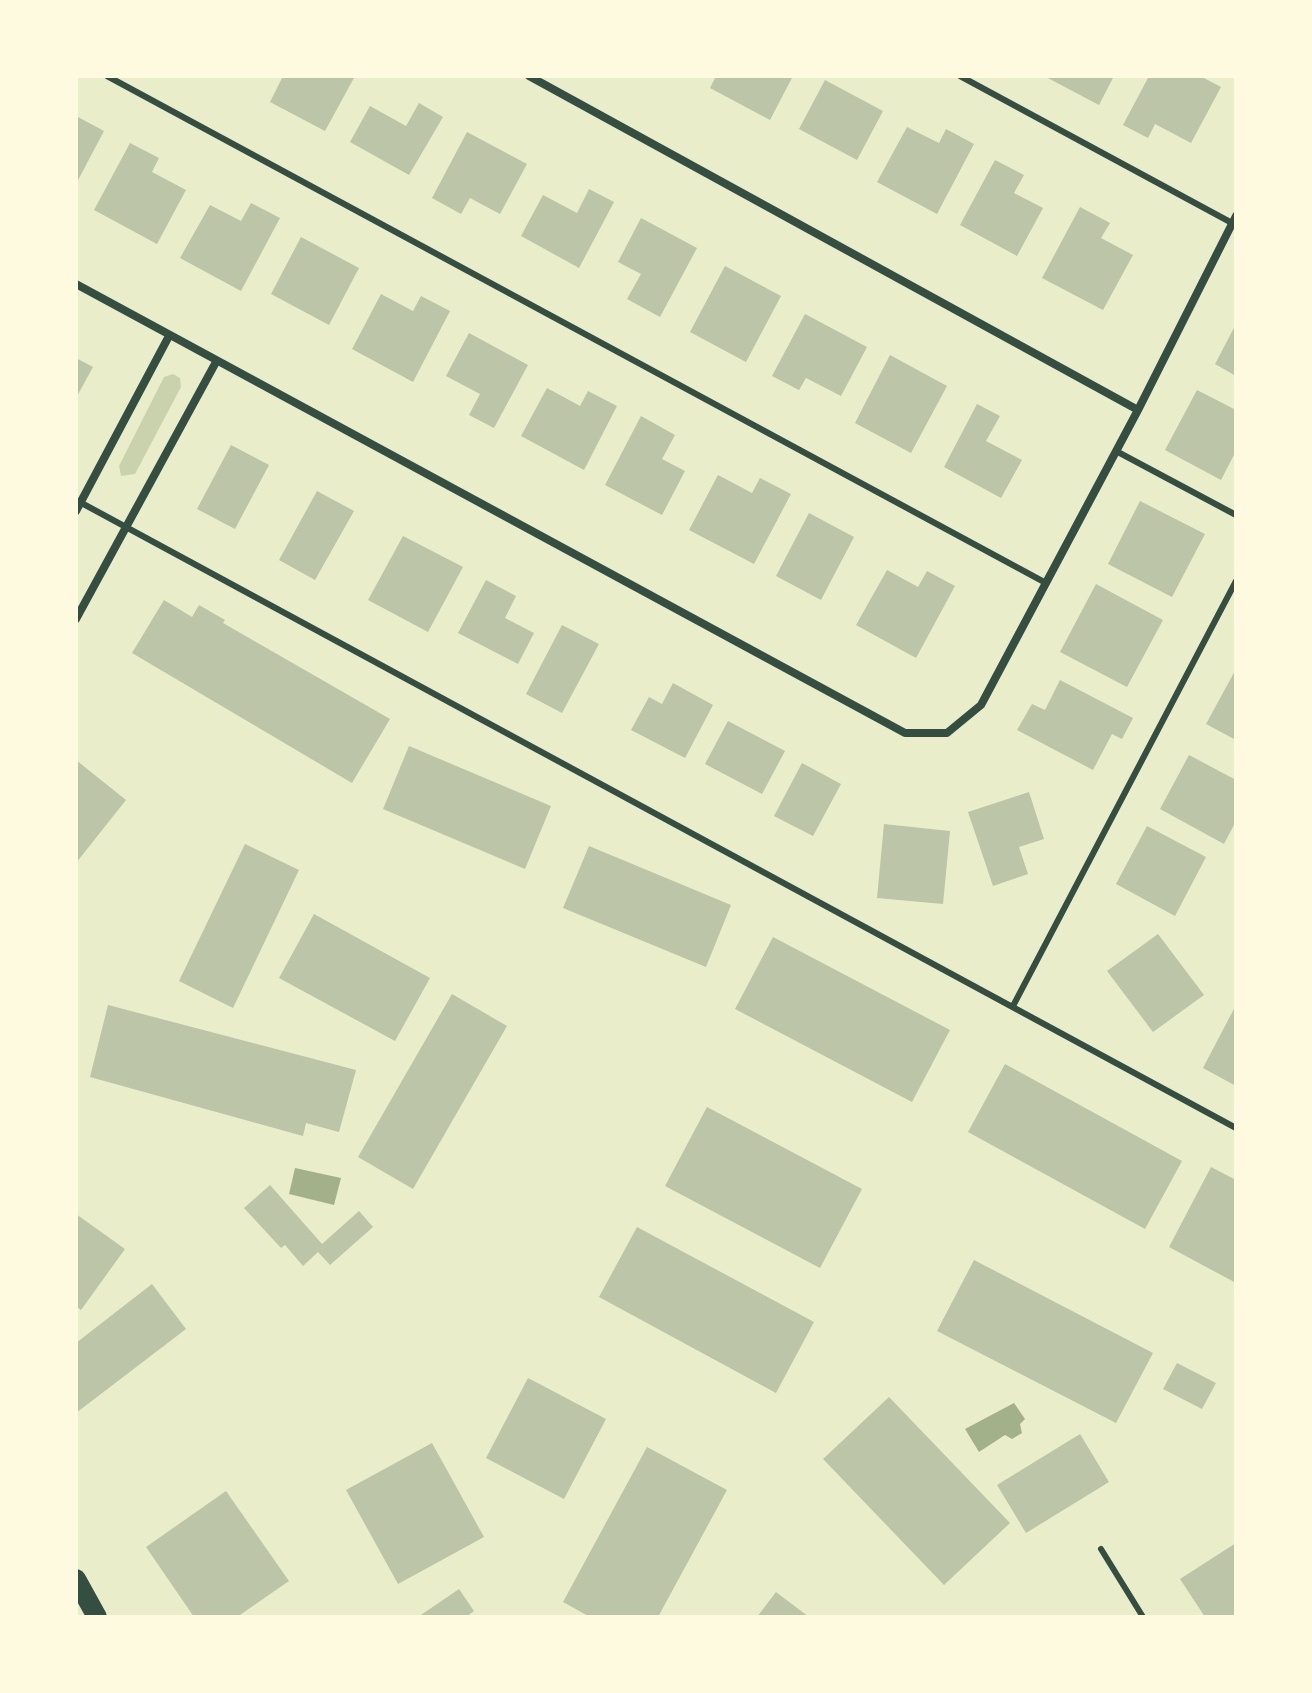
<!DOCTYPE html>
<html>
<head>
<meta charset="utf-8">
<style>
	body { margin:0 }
	#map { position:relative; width:1312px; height:1693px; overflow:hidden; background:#e9edc9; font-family:Signika,sans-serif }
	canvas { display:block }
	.frame { position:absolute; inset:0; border:78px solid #fefae0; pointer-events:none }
</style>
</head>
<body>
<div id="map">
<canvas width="1312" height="1693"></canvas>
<div class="frame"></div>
</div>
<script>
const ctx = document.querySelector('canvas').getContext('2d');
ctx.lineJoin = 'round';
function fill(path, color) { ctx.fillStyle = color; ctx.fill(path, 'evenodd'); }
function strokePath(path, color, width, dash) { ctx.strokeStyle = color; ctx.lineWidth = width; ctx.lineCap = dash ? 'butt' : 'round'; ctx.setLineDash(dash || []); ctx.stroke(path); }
fill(new Path2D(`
	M173,374l7,4 1,9 -46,87 -14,2 -2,-10 45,-89z`), '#cad2ad');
fill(new Path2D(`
	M295,1168l46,10 -7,27 -45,-11z
	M1014,1403l11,16 -5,5 2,9 -10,6 -7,-4 -26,17 -14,-23z`), '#a3b18a');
fill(new Path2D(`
	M283,76h72l-30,55 -55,-29z
	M716,76h77l-23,44 -60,-32z
	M1044,76h70l-15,29z
	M1149,76h51l21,11 -30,56 -36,-19 -7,14 -25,-13z
	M825,80l58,31 -26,49 -58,-31z
	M419,103l24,14 -34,58 -59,-33 20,-36 36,20z
	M76,116l28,15 -28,53z
	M907,127l32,16 7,-14 28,15 -37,70 -60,-32z
	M467,132l60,32 -27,50 -30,-16 -9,16 -29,-16z
	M130,143l29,15 -7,14 34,18 -29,54 -63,-34z
	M995,160l29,15 -10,18 29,15 -26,48 -57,-31z
	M589,189l25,13 -35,66 -58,-32 22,-41 34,18z
	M251,203l29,15 -39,73 -61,-33 30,-53 31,16z
	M1080,207l30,16 -9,15 32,17 -30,55 -61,-32z
	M641,218l56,30 -37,69 -33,-18 14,-25 -23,-12z
	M301,237l58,31 -30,57 -58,-31z
	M725,266l56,30 -35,66 -56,-30z
	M381,294l32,17 8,-15 29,15 -37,71 -61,-33z
	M805,314l62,33 -26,49 -35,-18 -7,12 -27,-14z
	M1236,324v52l-21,-12z
	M469,333l59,32 -34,63 -25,-13 11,-21 -34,-18z
	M890,355l57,31 -36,67 -56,-30z
	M76,358l17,9 -17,31z
	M547,388l33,18 8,-15 29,15 -33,64 -63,-34z
	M1197,390l39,20v41l-15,29 -56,-30z
	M977,404l23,12 -14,25 36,19 -21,38 -57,-31z
	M641,416l34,19 -13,24 23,12 -23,44 -57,-30z
	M231,445l38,20 -34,64 -38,-20z
	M718,475l34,18 8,-15 31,16 -37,70 -65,-34z
	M317,491l37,20 -39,69 -36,-20z
	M1140,501l65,33 -33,63 -64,-33z
	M809,513l45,24 -33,63 -45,-24z
	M403,536l60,31 -35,65 -60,-32z
	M887,570l31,17 9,-16 28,15 -39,72 -60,-33z
	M486,580l30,16 -11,22 29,15 -16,31 -60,-31z
	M1096,584l67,36 -36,67 -67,-35z
	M164,600l28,17 7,-12 26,15 -2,3 167,96 -38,64 -220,-130z
	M562,625l37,19 -37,69 -36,-19z
	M1236,669v71l-30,-16z
	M1060,680l73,38 -11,21 -10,-5 -19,36 -76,-40 15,-26 13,6z
	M673,683l40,22 -28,53 -54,-28 18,-33 13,7z
	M728,721l57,30 -23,43 -57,-30z
	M409,746l142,60 -26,63 -142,-60z
	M1189,755l47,25v41l-12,23 -64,-35z
	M76,760l50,40 -50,63z
	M802,763l39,21 -28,52 -39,-20z
	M1029,792l15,47 -25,8 9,27 -35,12 -25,-74z
	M884,824l66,7 -7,73 -66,-6z
	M1147,826l59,31 -31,59 -59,-32z
	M245,844l54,26 -66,138 -54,-27z
	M589,846l142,59 -25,62 -143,-59z
	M314,914l116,64 -35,63 -116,-63z
	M1158,934l46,61 -51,37 -46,-61z
	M773,937l177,93 -38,72 -177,-93z
	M452,994l55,32 -94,163 -55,-32z
	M108,1005l248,65 -17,62 -33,-9 -3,13 -213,-59z
	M1236,1005v81l-33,-18z
	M1005,1064l177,97 -37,68 -177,-97z
	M707,1107l155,82 -42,79 -155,-82z
	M1211,1167l25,13v103l-67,-36z
	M270,1185l52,59 37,-33 14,16 -43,38 -12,-13 -15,14 -18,-21 -4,3 -37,-40z
	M76,1214l49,35 -44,61 -5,-4z
	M637,1227l177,95 -38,71 -177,-96z
	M974,1260l179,93 -37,70 -179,-92z
	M152,1284l34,45 -110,84v-70z
	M1177,1363l39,20 -14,26 -39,-20z
	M528,1378l78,41 -42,80 -78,-41z
	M889,1397l121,126 -66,62 -121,-126z
	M1080,1434l29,48 -83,51 -29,-48z
	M432,1443l52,94 -86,47 -52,-94z
	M647,1447l80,43 -69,127h-68l-27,-15z
	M226,1491l63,90 -52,36h-43l-48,-70z
	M1236,1543v74h-31l-25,-38z
	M459,1589l15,22 -8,6h-48z
	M776,1592l33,25h-52z`), '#bcc5a7');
strokePath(new Path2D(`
	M107,76l939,507
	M960,76l272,147
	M1116,451l120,64
	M76,500l1160,628
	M1013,1006l223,-425
	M1101,1549l42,68`), '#344e41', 6);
strokePath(new Path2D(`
	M529,76l609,334
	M76,284l829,449h42l34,-28 157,-295 98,-194
	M76,511l93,-175
	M76,619l140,-257`), '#344e41', 8);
strokePath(new Path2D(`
	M76,1579l21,38`), '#344e41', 20);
</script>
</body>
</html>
